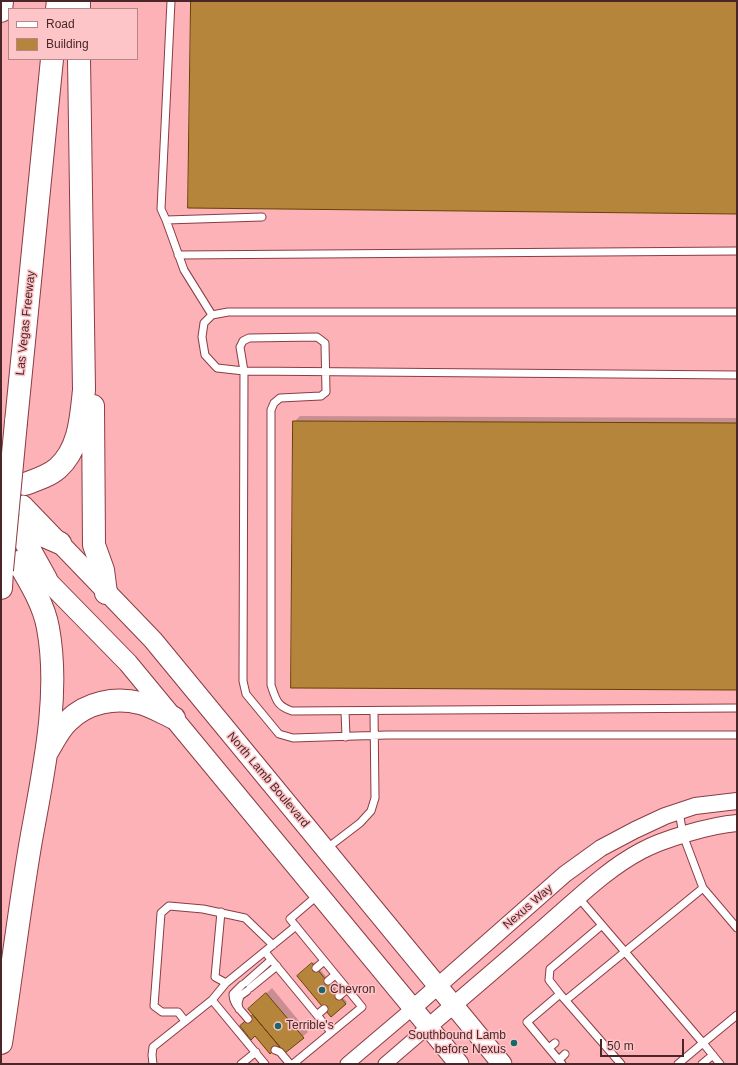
<!DOCTYPE html>
<html>
<head>
<meta charset="utf-8">
<style>
	body { margin:0 }
	#map { position:relative; width:738px; height:1065px; overflow:hidden; background:#fcb2b6; font-family:Helvetica,sans-serif }
	canvas { display:block }
	.frame { position:absolute; inset:0; border:2px solid #4a2629; pointer-events:none }
	.legend { position:absolute; left:8px; top:8px; width:130px; height:52px; box-sizing:border-box; background:#fdc5c8; border:1px solid #b58588; margin:0; padding:5px 7px; list-style:none; font-size:12px; color:#4a2629 }
	.legend li { display:flex; align-items:center; gap:8px; height:20px }
	.legend b { width:20px; border:1px solid #b58588 }
	.scale { position:absolute; left:600px; top:1039px; width:84px; height:18px; box-sizing:border-box; border:2px solid #4a2629; border-top:0; padding-left:5px; font-size:12px; line-height:14px; white-space:nowrap; color:#4a2629; -webkit-text-stroke:3px #fdc5c8; paint-order:stroke }
</style>
</head>
<body>
<div id="map">
<canvas width="738" height="1065"></canvas>
<div class="frame"></div>
<ul class="legend">
<li><b style="height:5px;background:#fff"></b>Road</li>
<li><b style="height:11px;background:#b4853b"></b>Building</li>
</ul>
<div class="scale">50 m</div>
</div>
<script>
const ctx = document.querySelector('canvas').getContext('2d');
ctx.lineJoin = 'round';
function fill(path, color) { ctx.fillStyle = color; ctx.fill(path, 'evenodd'); }
function strokePath(path, color, width, dash) { ctx.strokeStyle = color; ctx.lineWidth = width; ctx.lineCap = dash ? 'butt' : 'round'; ctx.setLineDash(dash || []); ctx.stroke(path); }
function drawText(font, color, halo, rows, align = 'center') {
  ctx.font = font + ' Helvetica,sans-serif'; ctx.lineWidth = 3; ctx.setLineDash([]); ctx.textBaseline = 'middle'; ctx.strokeStyle = halo; ctx.fillStyle = color; for (const [text, x, y, turn = 0] of rows) {
    ctx.save(); ctx.translate(x, y); ctx.rotate((+turn || 0) * Math.PI / 180); ctx.textAlign = isNaN(turn) ? turn : align; if (halo) ctx.strokeText(text, 0, 0); ctx.fillText(text, 0, 0); ctx.restore();
  }
}
fill(new Path2D(`
	M300,416l437,2v271l-443,-267z
	M314,962l33,40 -16,13 -33,-39z
	M272,988l36,44 -23,20 -5,-7 -10,7 -24,-31 8,-6 -5,-6z`), '#0003');
const building = new Path2D(`
	M191,1h546v213l-549,-6z
	M293,421l444,2v267l-446,-2z
	M312,963l34,41 -15,13 -34,-41z
	M266,993l38,45 -19,15 -37,-44z
	M253,1015l26,31 -9,8 -15,-18 -4,4 -11,-14z`);
fill(building, '#b4853b');
strokePath(building, '#654301', 1);
const service = new Path2D(`
	M171,1l-10,208 5,11 96,-3
	M166,220l18,50 28,45
	M178,255l559,-4
	M737,312h-509l-16,3 -8,8 -2,14 3,18 12,13 27,3 493,4
	M737,708l-445,3c-15,-5 -16,-11 -21,-26v-275l3,-7 6,-5 41,-2 5,-4 -1,-49 -8,-6 -68,1 -6,3 -3,6 4,24 -1,310 3,13 33,40 14,4 94,-3h350
	M345,711l1,26
	M679,811l4,24 20,53 34,40
	M326,849l34,-26 11,-12 4,-13 -1,-87
	M578,897l125,146 -25,21
	M221,912l-6,65 11,6
	M265,952l66,80
	M316,968l8,-7
	M328,981l7,-6
	M245,983l26,-23
	M242,985l-9,9c0,11 9,17 15,25
	M250,988l27,-22
	M560,994l-11,-14 1,-11 52,-44
	M339,996l8,-7
	M212,1000l14,-17 70,-57
	M566,1000l137,-112
	M239,1009l-1,-6 2,-7 7,-5
	M317,1015l7,-6
	M185,1021l-7,-9h-16l-8,-6 7,-93 8,-7 34,3 42,9 28,27
	M549,1048l6,-5
	M275,1050l5,2 10,12
	M559,1060l6,-6
	M153,1064l-1,-9 1,-8 59,-47 53,64
	M241,1064l15,-12
	M293,1064l69,-57 -72,-88 28,-24
	M562,1064l-35,-42 33,-28 61,70
	M702,1064l11,-9
	M720,1064l-17,-21 34,-28`);
const minor = new Path2D(`
	M347,1064l66,-56
	M385,1064l43,-37`);
const tertiary = new Path2D(`
	M413,1008l152,-134 36,-26 34,-18 30,-14 30,-10 42,-5
	M428,1027c41,-35 82,-70 122,-105 29,-25 57,-53 91,-71 22,-12 70,-26 96,-28`);
const secondary = new Path2D(`
	M23,505l130,135 349,424
	M35,568l93,95 331,401`);
const motorway = new Path2D(`
	M57,9l1,-8
	M79,9v-8
	M1,11l1,-10
	M93,406l1,139 9,25 3,23
	M16,422l36,-363
	M25,484c11,-4 24,-8 33,-16 22,-20 23,-51 26,-78l-5,-331
	M21,526l39,17
	M21,534l25,45
	M1,588l1,-18
	M47,752c6,-10 13,-24 21,-31 19,-19 47,-24 72,-18 11,3 23,10 34,15
	M1,1043c10,-65 18,-131 29,-197 12,-69 31,-148 18,-218 -4,-23 -18,-46 -30,-66`);
strokePath(service, '#8b3c45', 9);
strokePath(minor, '#8b3c45', 15);
strokePath(tertiary, '#8b3c45', 18);
strokePath(secondary, '#8b3c45', 21);
strokePath(motorway, '#8b3c45', 24);
strokePath(service, '#fff', 7);
strokePath(minor, '#fff', 13);
strokePath(tertiary, '#fff', 16);
strokePath(secondary, '#fff', 19);
strokePath(motorway, '#fff', 22);
const motorwayBridge = new Path2D(`
	M2,570l14,-148`);
strokePath(motorwayBridge, '#8b3c45', 24, []);
strokePath(motorwayBridge, '#fff', 22);
for (const [x, y, r, color] of [
	[322,990,4,"#196768"],
	[278,1026,4,"#196768"],
	[514,1043,4,"#196768"]
]) { const dot = new Path2D(); dot.arc(x, y, r, 0, 2 * Math.PI); ctx.fillStyle = color; ctx.fill(dot); strokePath(dot, '#fdc5c8', 1.5); }
drawText('12px', '#4a2629', '#fdc5c8', [
	["Las Vegas Freeway",26,323,-84],
	["North Lamb Boulevard",268,780,50],
	["Nexus Way",528,907,-41]
]);
drawText('12px', '#4a2629', '#fdc5c8', [
	["Chevron",330,990],
	["Terrible's",286,1026],
	["Southbound Lamb",506,1036,"right"],
	["before Nexus",506,1050,"right"]
], 'left');
</script>
</body>
</html>
